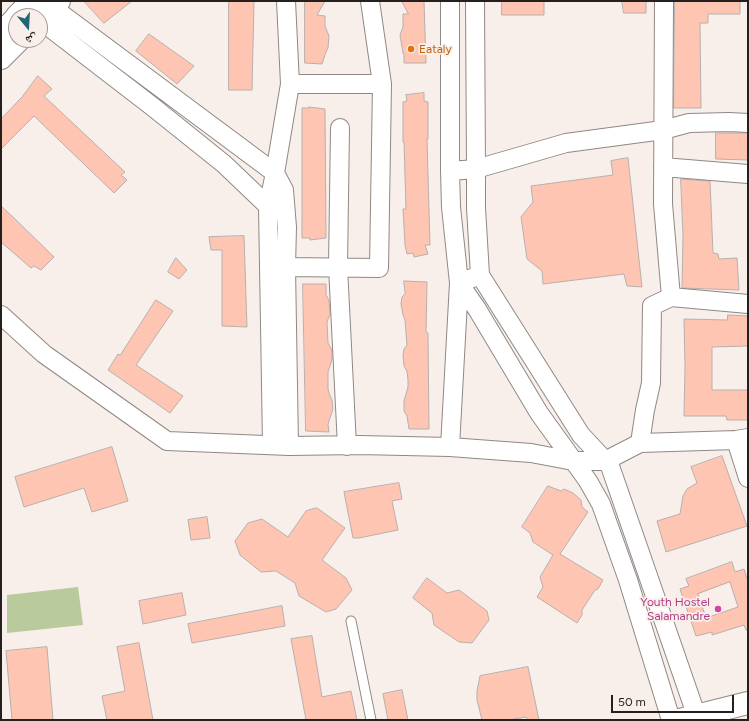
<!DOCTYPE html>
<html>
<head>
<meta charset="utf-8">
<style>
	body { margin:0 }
	#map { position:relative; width:749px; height:721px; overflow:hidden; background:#f8efeb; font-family:Figtree,"Noto Naskh Arabic",sans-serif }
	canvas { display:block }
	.frame { position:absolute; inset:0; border:2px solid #23201e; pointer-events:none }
	.north { position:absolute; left:8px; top:8px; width:40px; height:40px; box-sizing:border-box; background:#f8efeb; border:1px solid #a39c99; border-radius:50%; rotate:162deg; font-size:11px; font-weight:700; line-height:16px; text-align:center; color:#23201e }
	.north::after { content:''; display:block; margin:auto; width:14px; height:18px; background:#1f6874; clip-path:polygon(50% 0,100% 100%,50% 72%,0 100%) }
	.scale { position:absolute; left:611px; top:695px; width:123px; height:18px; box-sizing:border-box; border:2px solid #23201e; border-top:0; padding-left:5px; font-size:12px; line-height:14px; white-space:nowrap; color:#23201e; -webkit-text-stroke:3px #f8efeb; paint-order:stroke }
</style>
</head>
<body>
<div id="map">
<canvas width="749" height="721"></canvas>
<div class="frame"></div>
<div class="north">ش</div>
<div class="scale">50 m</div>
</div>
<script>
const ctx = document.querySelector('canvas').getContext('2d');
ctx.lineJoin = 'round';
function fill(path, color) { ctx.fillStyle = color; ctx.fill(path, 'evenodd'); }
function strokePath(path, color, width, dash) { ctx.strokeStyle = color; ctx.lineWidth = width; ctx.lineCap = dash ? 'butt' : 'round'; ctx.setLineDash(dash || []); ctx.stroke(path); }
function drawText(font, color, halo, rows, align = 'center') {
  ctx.font = font + ' Figtree,sans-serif'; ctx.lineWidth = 3.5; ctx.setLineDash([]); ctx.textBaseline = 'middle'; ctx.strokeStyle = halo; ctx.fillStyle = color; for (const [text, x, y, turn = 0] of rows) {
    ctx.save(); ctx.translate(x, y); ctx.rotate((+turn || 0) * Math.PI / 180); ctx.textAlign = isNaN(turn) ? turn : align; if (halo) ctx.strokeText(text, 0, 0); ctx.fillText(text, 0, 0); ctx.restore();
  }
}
fill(new Path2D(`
	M78,587l5,38 -76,8v-38z`), '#b9ca9d');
const building = new Path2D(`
	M84,1h48l-28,22z
	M229,1h25l-2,89h-23z
	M305,1h20l-8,14 8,1v10l4,10 -1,12 -2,4 -4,12 -17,-1z
	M402,1h22l2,62h-22v-8l-1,-2 -3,-18 3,-8v-13h5z
	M502,1h42v14h-42z
	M622,1h24v12h-22z
	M675,1h65v13h-32v9h-8l1,85h-27z
	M149,34l45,32 -17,18 -41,-33z
	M38,76l14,13 -8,7 81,76 -4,3 6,5 -13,13 -80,-77 -33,33v-30l21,-22z
	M424,93v8l4,1v37h-1l3,106h-5l3,9 -14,3 -1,-4 -6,1 -2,-9 -2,-36h3l-2,-67h-1v-40l4,-1 -1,-6z
	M309,107l16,2 1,129 -16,2v-2h-8v-130h7z
	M716,133h32v27l-32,-1z
	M628,158l14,129 -15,-1 -3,-12 -81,10 -1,-13 -15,-12 -6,-42 12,-15 -2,-16 82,-11 -2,-14z
	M681,179l29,2 3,72 5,1 1,5 18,-1 2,32 -57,-2 1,-52z
	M1,206l13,12 40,39 -13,13 -7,-4 -3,2 -30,-26z
	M244,236l3,91 -25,-1v-76h-11l-2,-13z
	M176,258l11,12 -8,9 -11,-7z
	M404,281l23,1 -1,50 2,1 1,96h-20l-2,-13 -3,-5v-10l4,-14v-7l-1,-9 -3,-5 -1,-11 1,-6 3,-4 -2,-25 -2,-5 -2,-11 1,-7 3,-3z
	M303,284h23v11l3,5 1,14 -3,8 1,21 4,7v10l-4,12v17l1,4 3,7 1,9 -5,15 1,8 -23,-1z
	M156,300l17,11 -37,54 47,31 -13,17 -62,-43 10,-16 2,1z
	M728,315l20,1v30l-36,1v43h36v30h-21l-1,-4h-42l1,-49 -1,-48 43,1z
	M112,447l16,54 -36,11 -8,-24 -60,19 -9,-30z
	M722,456l25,70 -81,26 -9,-31 23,-7 3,-18 4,-7 10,-6 -6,-16z
	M399,483l3,16 -10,2 6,29 -39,8h-6l-9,-46z
	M548,486l13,5 3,-2 9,4 8,7 1,7 6,5 -28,42 43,26 -5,9 -3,1 -13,20v5l-5,8 -40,-26 6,-10 -3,-10 13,-22 -20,-13 -3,-9 -8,-6z
	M317,508l28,20 -23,32 24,18 6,12 -16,19 -10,3 -27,-16 -4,-13 -19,-12 -15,1 -21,-17 -5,-14 13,-18 14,-4 26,18 18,-26z
	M207,517l3,21 -19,2 -3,-20z
	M732,562l3,10 9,-3 4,13v48h-2l-2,-5 -32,10v-3l-16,4 -16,-47 9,-3 -3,-7zM730,582l8,25 -32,11 -8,-24z
	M427,578l20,15 12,-3 28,21 2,9 -17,23 -13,-1 -25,-17 -2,-12 -19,-15z
	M182,593l4,22 -43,9 -4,-23z
	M282,606l3,20 -93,17 -4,-19z
	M312,636l10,61 29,-6 6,29h-51l-15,-81z
	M139,643l14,77h-46l-5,-24 23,-5 -8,-44z
	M47,647l6,73h-41l-6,-69z
	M528,667l11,53h-12l-1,-3 -17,3h-27l-5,-20v-9l3,-15z
	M402,690l6,30h-20l-5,-26z`);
fill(building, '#fec5b3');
strokePath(building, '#b8afac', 1);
const service = new Path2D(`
	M351,621l20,99`);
const minor = new Path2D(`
	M44,1l8,6 223,166 9,17 3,37 -1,40 3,179
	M475,1l1,168v39l4,67 101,160 29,31 88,254
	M40,20l113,87 71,57 44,42
	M290,84h92
	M340,128l-2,139 9,179
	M663,167l85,7
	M450,171l26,-2 90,-26 97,-13 26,-7 40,-1 19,1
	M286,267l93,1 3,-184 -12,-83
	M480,275l-21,8 18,26 62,104 49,68 13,23 27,76 43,140
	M671,297l77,7
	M1,315l43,39 123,87 122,5 70,-1 91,2 81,6 42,8h32l35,-18 96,-3 12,-2
	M736,440l12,38
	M640,443l5,-33 6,-27 1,-77 19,-9 -8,-93 1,-203
	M272,444l-4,-238 7,-33 15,-89 -4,-83
	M450,447l9,-164 -8,-76 -1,-36v-170`);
const secondary = new Path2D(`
	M17,16l15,-15
	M40,18l19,-17
	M1,33l15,-15
	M1,58l18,-18
	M680,720l68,-17`);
strokePath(service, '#908884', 11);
strokePath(minor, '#908884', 20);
strokePath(secondary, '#908884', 24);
strokePath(service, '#fff', 9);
strokePath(minor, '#fff', 18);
strokePath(secondary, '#fff', 22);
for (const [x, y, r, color] of [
	[411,49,4,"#e8710a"],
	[718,609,4,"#d1479c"]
]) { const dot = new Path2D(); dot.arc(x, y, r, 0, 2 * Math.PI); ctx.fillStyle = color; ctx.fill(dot); strokePath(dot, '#f8efeb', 1.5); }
drawText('12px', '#c56008', '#f8efeb', [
	["Eataly",419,49]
], 'left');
drawText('12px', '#b23c85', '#f8efeb', [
	["Youth Hostel",710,602],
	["Salamandre",710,616]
], 'right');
</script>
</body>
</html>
